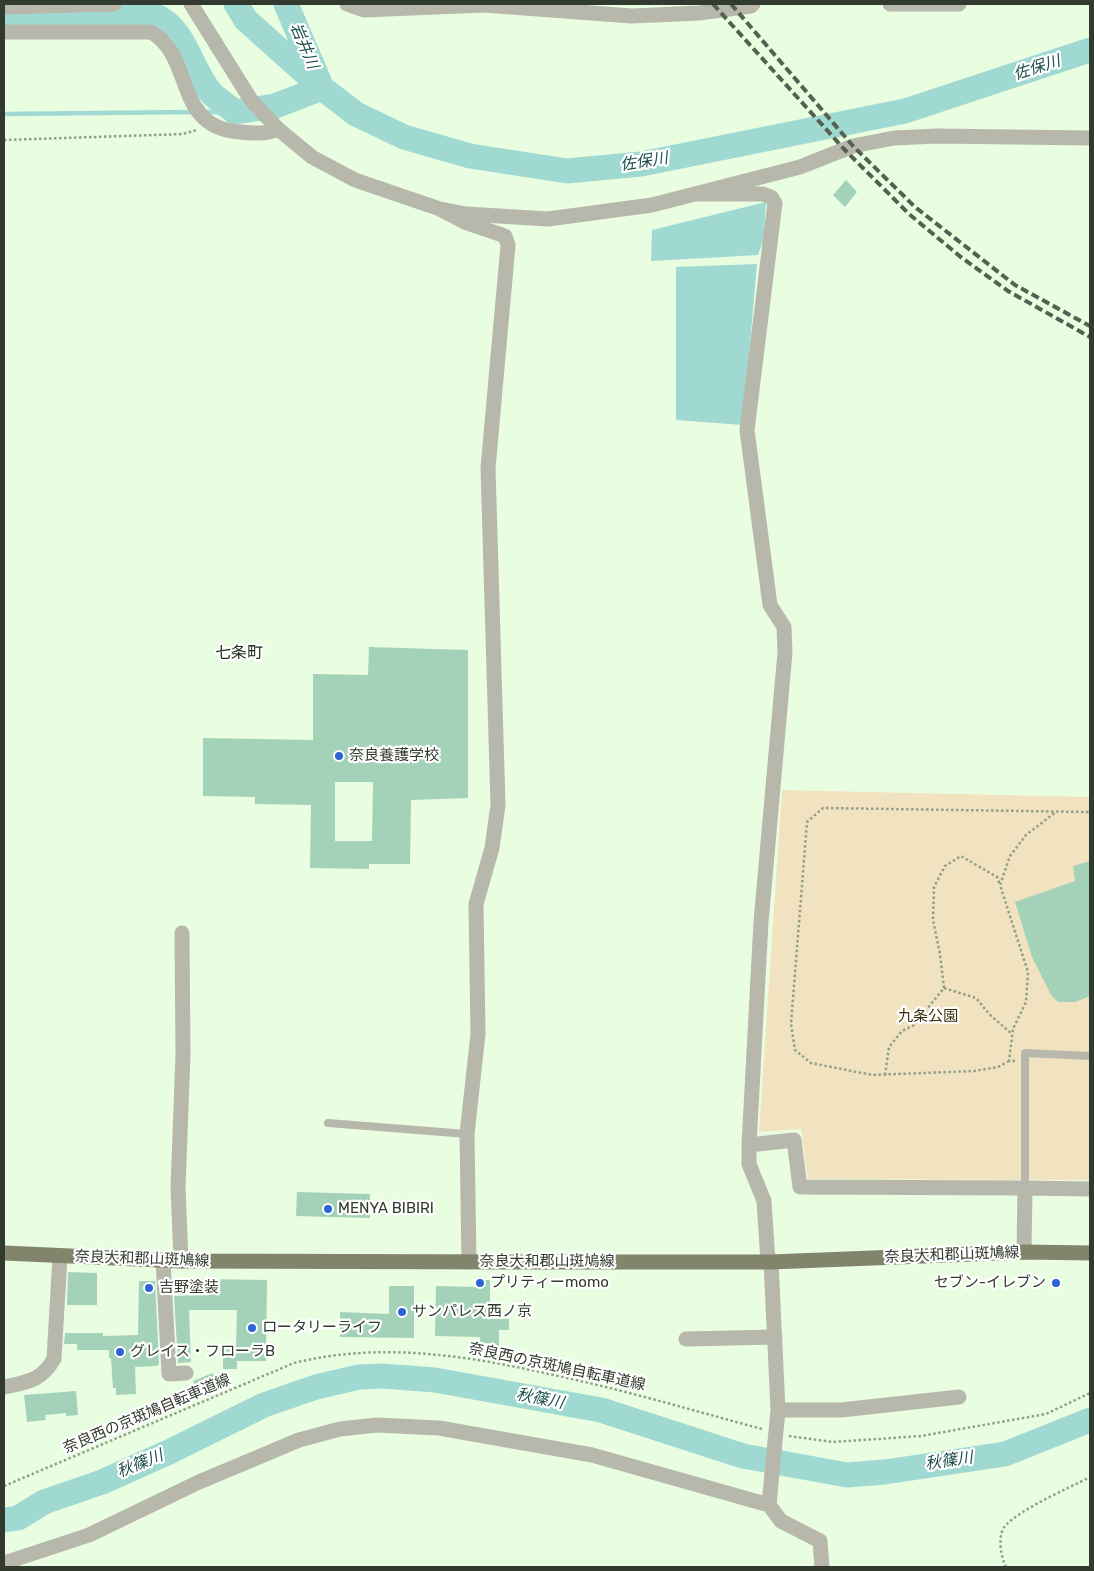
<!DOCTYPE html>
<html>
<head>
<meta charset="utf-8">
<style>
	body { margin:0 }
	#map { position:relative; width:1094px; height:1571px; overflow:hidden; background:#e9fde1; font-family:Rubik,sans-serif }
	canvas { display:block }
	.frame { position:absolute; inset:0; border:5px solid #323a2f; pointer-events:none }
</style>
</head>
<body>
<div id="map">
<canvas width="1094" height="1571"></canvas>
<div class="frame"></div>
</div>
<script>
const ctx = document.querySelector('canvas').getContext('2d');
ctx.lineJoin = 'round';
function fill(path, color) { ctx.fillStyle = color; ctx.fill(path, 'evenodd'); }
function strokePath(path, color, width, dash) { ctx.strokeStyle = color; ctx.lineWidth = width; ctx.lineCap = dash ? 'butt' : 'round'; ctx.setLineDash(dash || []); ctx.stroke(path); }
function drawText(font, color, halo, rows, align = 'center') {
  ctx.font = font + ' Rubik,"Noto Sans JP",sans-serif'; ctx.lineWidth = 4.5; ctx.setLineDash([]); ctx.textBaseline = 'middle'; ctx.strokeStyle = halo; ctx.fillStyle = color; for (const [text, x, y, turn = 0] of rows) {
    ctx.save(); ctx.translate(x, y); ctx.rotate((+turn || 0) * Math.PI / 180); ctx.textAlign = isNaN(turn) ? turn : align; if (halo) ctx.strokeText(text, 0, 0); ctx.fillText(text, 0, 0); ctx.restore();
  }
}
fill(new Path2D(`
	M782,790l308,7v383l-282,-1 -7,-50 -42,3z`), '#f2e3c0');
fill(new Path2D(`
	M766,202l-2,36 -6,17 -107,6 1,-31z
	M757,264l-14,161 -67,-5v-153z`), '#9fd9d2');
strokePath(new Path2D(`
	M203,112h32
	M4,114l191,-2`), '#9fd9d2', 4.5);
strokePath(new Path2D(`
	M236,4l10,16 76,68 34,26 48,23 66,19 97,15 74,-7 264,-53 185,-61
	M286,4l33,77
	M4,16l149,-1c34,12 37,56 60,80 7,6 15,11 22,17l40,-6 47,-18
	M4,1520l14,-2 26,-16 58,-20 69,-31 93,-46 52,-18 43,-10 23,-1 53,4 166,30 142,46 104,19 38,-3 120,-18 85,-34`), '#9fd9d2', 25);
fill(new Path2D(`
	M846,180l11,12 -12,15 -12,-12z
	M369,647l99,3v148l-57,2 -1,64h-41v5l-59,-1 1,-63 -56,-1v-7l-52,-1v-58l110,2v-66l55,1zM335,782h38l-1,59h-37z
	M1090,861v135l-15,6h-17l-7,-7 -19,-38 -17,-55 60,-21 -2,-15z
	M297,1192l73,2v24l-74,-2z
	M68,1272l29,1v32h-30z
	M198,1279l69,1 -1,81h-29v8h-14v-24l13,1 1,-36h-48l2,52 -13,1 -4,-67 24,-1z
	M478,1280h12v39h19v11h-10v18h-19v-11l-45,-1 1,-50 41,1z
	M139,1281h16l4,83 -2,2 -22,1 1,27 -20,1v-7h-3l-2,-30h-2v-8h-32v-6h-13l1,-11h38v3l35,-1z
	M389,1286h25v52l-74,-1v-25l49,2z
	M213,1373l5,12 -20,9 -5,-13z
	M76,1391l2,24 -12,1v-3l-21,2 1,5 -19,2 -3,-27z`), '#a3d2b9');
strokePath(new Path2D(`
	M4,140l179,-6 14,-4
	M944,988l-4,-34 -7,-34 1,-33 11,-21 16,-10 36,21 3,8
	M1009,1061l-11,6 -24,4 -102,4 -61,-12 -16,-13 -4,-26 16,-202 16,-14 267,4
	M1015,1061h-6l4,-32 13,-27 2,-30 -28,-87 10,-29 16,-21 30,-23
	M885,1075l4,-28 13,-16 12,-6 30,-37 32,10 13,16 23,20
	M789,1436l44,6 88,-6 125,-22 44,-21
	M4,1486l290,-123c85,-21 171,-8 255,11 72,15 142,36 213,55
	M1006,1567c-5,-10 -9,-31 -1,-41 17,-18 62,-37 85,-49`), '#919f8b', 2.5, [2.5, 2.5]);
strokePath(new Path2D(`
	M328,1123l139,11
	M1025,1188v-135l65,3`), '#b7b8ab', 8);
strokePath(new Path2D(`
	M191,4l60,96 27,29 34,28 43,23 85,29 26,5 82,5 104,-14 148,-38 53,-21 41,-8 43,-2 153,2
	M347,4l17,6 120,-5 148,11 67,-3 52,-7 2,-2
	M890,4h69
	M4,7l110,-3
	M4,32h147c44,25 22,96 89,100 14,1 25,3 38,-3
	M698,194h65l8,3 4,6 -28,227 23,175 14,22 1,25 -24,270 -12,223v19l15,37 4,61
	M440,209l27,14 38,13 3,9 -20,223 10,337 -6,43 -16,56 2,130 -11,100 2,128
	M749,1145l45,-5 6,47 225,1 -1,64
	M1025,1188l65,1
	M163,1260l6,114 17,-1
	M181,1261l-3,-74 5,-132 -1,-122
	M771,1262l7,148 -9,95 12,16 39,20 2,26
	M686,1339l89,-2
	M4,1387c24,-5 37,-6 50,-28l6,-103
	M778,1410h63l118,-13
	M4,1563l85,-28 110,-53 100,-42 41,-11 37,-4 62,3 153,27 177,50`), '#b7b8ab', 15);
strokePath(new Path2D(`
	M4,1253l177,8 336,1h254l253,-10 66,1`), '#82856c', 15);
strokePath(new Path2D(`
	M713,4l131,145 65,65 53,44 46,33 82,46
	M731,4l122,142 62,61 100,78 75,41`), '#556052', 4, [8, 4]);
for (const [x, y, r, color] of [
	[339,756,5,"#2c64d2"],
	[328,1209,5,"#2c64d2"],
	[480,1283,5,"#2c64d2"],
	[1056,1283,5,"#2c64d2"],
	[149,1288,5,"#2c64d2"],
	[402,1312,5,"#2c64d2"],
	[252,1328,5,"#2c64d2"],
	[120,1352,5,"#2c64d2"]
]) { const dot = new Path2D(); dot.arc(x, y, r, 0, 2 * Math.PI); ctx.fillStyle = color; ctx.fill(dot); strokePath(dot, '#fff', 2); }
drawText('15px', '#323a2f', '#fff', [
	["奈良養護学校",349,756],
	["MENYA BIBIRI",338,1209],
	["プリティーmomo",490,1283],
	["セブン-イレブン",1046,1283,"right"],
	["吉野塗装",159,1288],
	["サンパレス西ノ京",412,1312],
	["ロータリーライフ",262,1328],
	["グレイス・フローラB",130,1352]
], 'left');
drawText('15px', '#3d2f0c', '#fff', [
	["九条公園",928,1017]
]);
drawText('15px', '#323a2f', '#fff', [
	["奈良大和郡山斑鳩線",952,1255,-2],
	["奈良大和郡山斑鳩線",142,1259,2],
	["奈良大和郡山斑鳩線",547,1262],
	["奈良西の京斑鳩自転車道線",557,1367,12],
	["奈良西の京斑鳩自転車道線",147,1414,-23]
]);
drawText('italic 16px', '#1e504b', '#fff', [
	["岩井川",304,46,67],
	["佐保川",1037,68,-18],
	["佐保川",644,162,-9],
	["秋篠川",540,1399,11],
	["秋篠川",949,1461,-8],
	["秋篠川",140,1464,-22]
]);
drawText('16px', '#202f1a', '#fff', [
	["七条町",239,653]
]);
</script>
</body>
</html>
